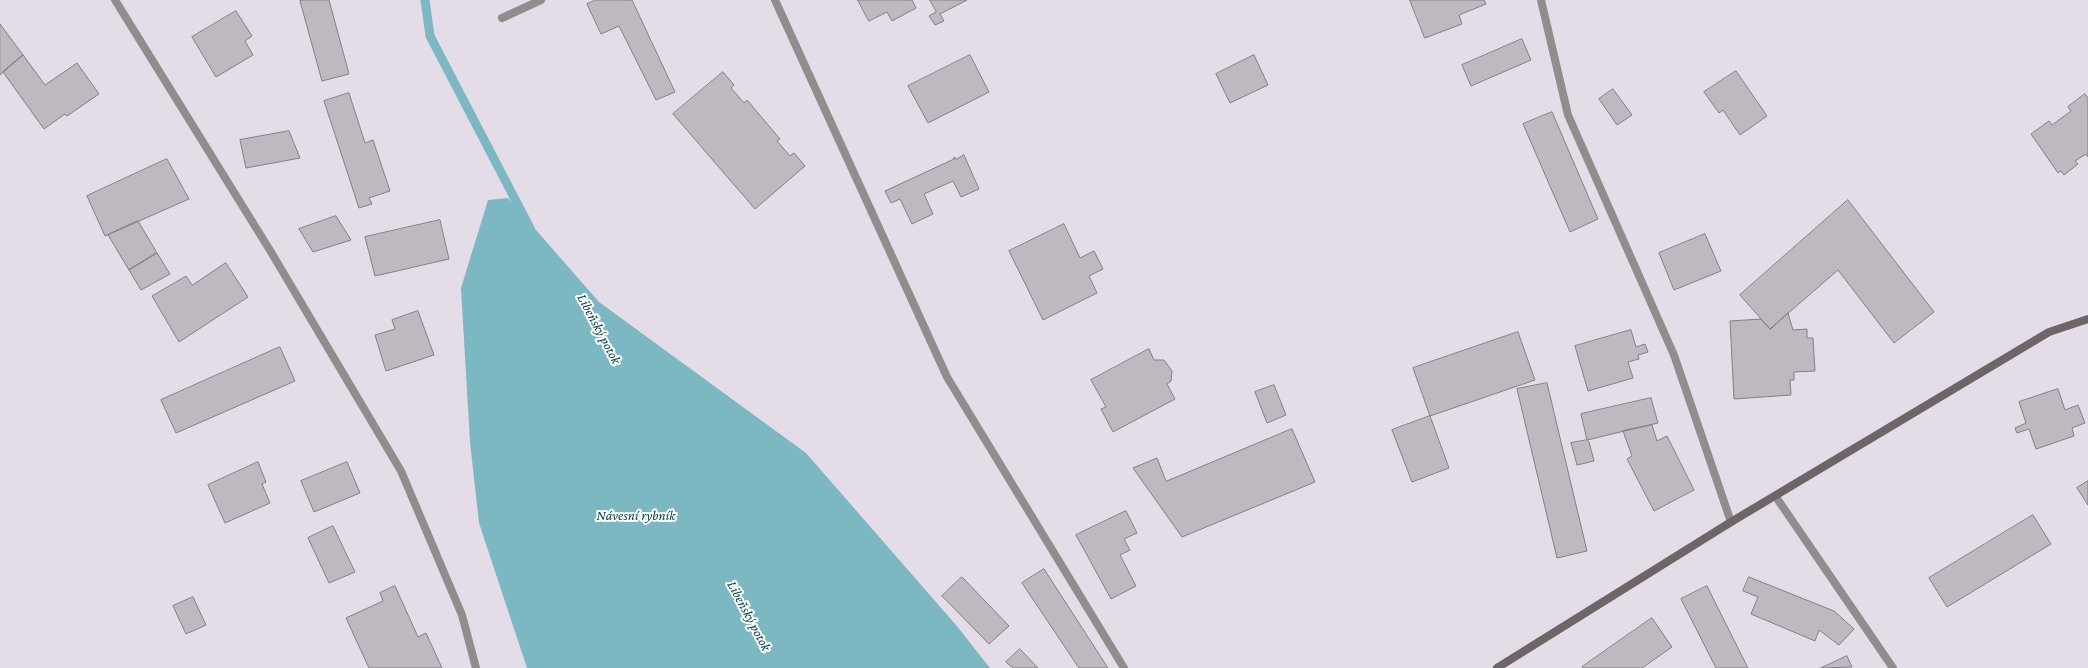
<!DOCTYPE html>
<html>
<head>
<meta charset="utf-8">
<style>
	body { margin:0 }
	canvas { display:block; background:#e4dce6 }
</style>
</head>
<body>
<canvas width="2088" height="668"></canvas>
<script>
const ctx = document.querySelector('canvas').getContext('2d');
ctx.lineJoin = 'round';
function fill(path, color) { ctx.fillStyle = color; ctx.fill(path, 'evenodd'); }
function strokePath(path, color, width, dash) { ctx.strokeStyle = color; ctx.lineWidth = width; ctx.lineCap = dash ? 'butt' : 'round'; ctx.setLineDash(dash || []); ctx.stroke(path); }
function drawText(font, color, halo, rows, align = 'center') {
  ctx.font = font + ' "Crimson Pro",serif'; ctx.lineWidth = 4; ctx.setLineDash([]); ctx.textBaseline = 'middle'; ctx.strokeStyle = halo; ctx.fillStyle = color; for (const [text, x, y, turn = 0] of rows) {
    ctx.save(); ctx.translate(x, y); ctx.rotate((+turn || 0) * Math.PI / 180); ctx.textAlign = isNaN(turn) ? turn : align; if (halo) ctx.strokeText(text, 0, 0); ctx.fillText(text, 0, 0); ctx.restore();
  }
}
fill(new Path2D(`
	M508,198l91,104 207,151 150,172 34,43h-463l-48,-145 -9,-81 -9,-154 27,-88z`), '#7cb8c2');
strokePath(new Path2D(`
	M425,0l5,36 100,192`), '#7cb8c2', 9);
const building = new Path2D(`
	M304,0h25l20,74 -27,7 -22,-80z
	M596,0h36l43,92 -19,8 -37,-74 -18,8 -14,-30z
	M858,0h54l4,8 -24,13 -5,-9 -18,9z
	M930,0h37l-27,14 4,7 -9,4 -6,-9 7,-4z
	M1410,0h74l2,4 -27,11 3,9 -37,14z
	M236,11l16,25 -7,5 8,14 -37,22 -24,-40z
	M0,24l23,31 -23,20z
	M1522,39l9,21 -60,26 -9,-21z
	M23,55l22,30 32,-22 22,31 -32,22 -2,-2 -21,15 -41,-57z
	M970,55l19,37 -61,31 -20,-37z
	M1254,55l14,30 -38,18 -14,-29z
	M1736,71l31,45 -27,19 -17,-25 -4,3 -15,-21z
	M723,72l11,13 -3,3 13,15 3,-3 33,39 -3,2 13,15 4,-3 11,13 -50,43 -82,-95z
	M1613,89l19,26 -15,10 -18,-26z
	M349,93l16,50 8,-3 17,51 -21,7 3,6 -13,4 -35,-107z
	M2085,94l3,4v59l-2,-3 -11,7 3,3 -14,11 -3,-4 -3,2 -27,-39 18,-13 3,4 19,-14 -3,-4z
	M1552,112l46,107 -28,13 -47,-108z
	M289,131l11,27 -54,10 -6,-28z
	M964,155l15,34 -18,8 -8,-16 -29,13 9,20 -21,10 -12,-25 -9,4 -6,-12 69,-32 -1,-1 2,-1 1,2z
	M167,159l22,40 -84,37 -18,-40z
	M1848,200l86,112 -40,31 -56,-73 -68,59 -30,-34z
	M336,216l15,24 -38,12 -14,-23z
	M440,220l9,39 -74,17 -10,-39z
	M138,221l19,32 -28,17 -21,-35z
	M1064,224l16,34 14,-7 9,18 -14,7 8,17 -54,27 -34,-69z
	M1705,234l16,37 -47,19 -15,-37z
	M157,253l13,21 -29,16 -12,-20z
	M226,263l22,34 -69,45 -27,-46 34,-20 6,9z
	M418,311l16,44 -48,16 -11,-36 20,-6 -3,-9z
	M1788,313l5,17 14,-1v9h6l2,33 -21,1v8h-4l1,15 -57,4 -4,-78 31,-2 9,10z
	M1631,330l5,17 9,-3 3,8 -10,3 1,4 -11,3 5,16 -45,13 -13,-45z
	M1518,332l17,48 -105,36 -17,-48z
	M280,347l15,34 -119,52 -15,-33z
	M1149,349l5,11h10l8,11 -1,10 -4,3 8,15 -62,33 -12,-23 5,-2 -15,-27z
	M1547,383l40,168 -30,7 -40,-169z
	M1274,385l12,30 -19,8 -12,-31z
	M2058,389l7,21 13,-5 7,18 -13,5 2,8 -38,13 -7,-20 -12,4 -2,-5 11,-5 -7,-21z
	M1651,398l7,25 -71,17 -6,-26z
	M1430,416l19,52 -37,14 -20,-52z
	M1652,425l5,16 10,-5 27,54 -40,21 -27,-52 5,-3 -9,-25z
	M1292,429l23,53 -133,55 -49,-69 24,-10 9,23z
	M1587,440l2,2 5,19 -17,4 -6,-22z
	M258,462l8,20 -4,2 8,19 -45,20 -17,-38z
	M347,462l13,31 -46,19 -13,-31z
	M2088,481v24l-11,-17z
	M1126,511l11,22 -13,6 6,11 -10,5 16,31 -25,13 -35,-64z
	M2033,515l18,29 -104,63 -18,-29z
	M333,526l22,46 -26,11 -21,-45z
	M1044,569l64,99h-29l-57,-85z
	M962,577l47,49 -20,18 -47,-48z
	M1749,577l85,34 20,18 -15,16 -20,-15 -4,11 -64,-27 7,-17 -15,-6z
	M395,586l23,51 8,-4 16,35h-73l-23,-50 37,-17 -3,-8z
	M1707,586l41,82h-32l-35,-69z
	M193,597l13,28 -20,9 -13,-28z
	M1652,618l20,29 -30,21h-59l-1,-1z
	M1020,649l18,19h-25l-7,-6z
	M1847,656l5,11 -31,1z`);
fill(building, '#c0b8c1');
strokePath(building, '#867e87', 1);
strokePath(new Path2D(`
	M1776,497l117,171`), '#928c8d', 8);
strokePath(new Path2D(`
	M115,0l156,252 130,219 61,144 14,53
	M775,0l172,377 177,291
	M1541,0l27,115 106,240 57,167
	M502,18l39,-18`), '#928c8d', 8);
strokePath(new Path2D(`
	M1497,668l234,-146 318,-190 39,-13`), '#6d6566', 8);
drawText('italic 14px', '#074148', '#fff', [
	["Libeňský potok",599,329,62],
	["Návesní rybník",636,516],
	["Libeňský potok",749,616,62]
]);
</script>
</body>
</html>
